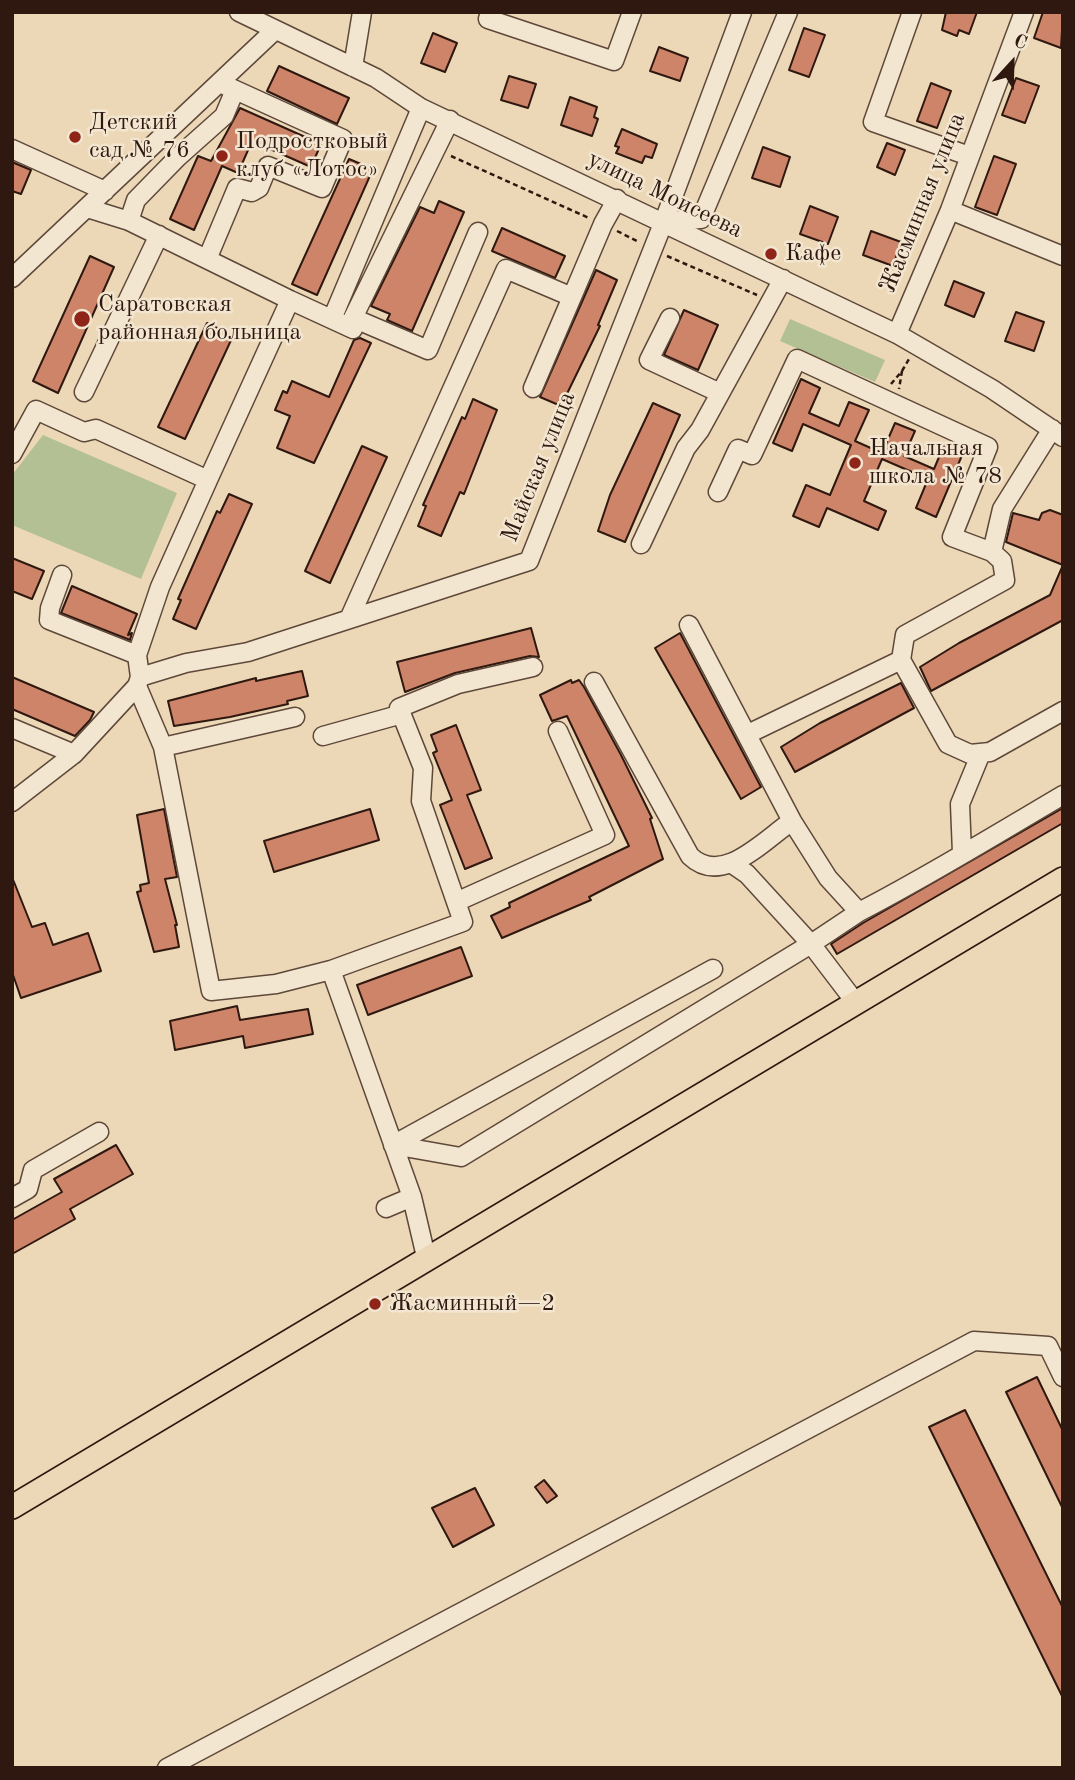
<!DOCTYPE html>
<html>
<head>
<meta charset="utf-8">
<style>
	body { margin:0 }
	#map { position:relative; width:1075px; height:1780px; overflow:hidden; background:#ecd8b7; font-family:"Old Standard TT",serif }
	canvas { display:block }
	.frame { position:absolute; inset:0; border:14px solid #2e1810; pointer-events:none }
	.north { position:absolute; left:977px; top:28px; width:70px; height:70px; -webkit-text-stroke:5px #f3e6d0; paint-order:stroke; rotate:22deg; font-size:19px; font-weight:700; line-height:28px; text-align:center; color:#2e1810 }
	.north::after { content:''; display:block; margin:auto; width:24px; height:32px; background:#2e1810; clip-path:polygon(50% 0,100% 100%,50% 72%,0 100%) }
</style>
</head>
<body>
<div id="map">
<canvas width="1075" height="1780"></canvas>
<div class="frame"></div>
<div class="north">С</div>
</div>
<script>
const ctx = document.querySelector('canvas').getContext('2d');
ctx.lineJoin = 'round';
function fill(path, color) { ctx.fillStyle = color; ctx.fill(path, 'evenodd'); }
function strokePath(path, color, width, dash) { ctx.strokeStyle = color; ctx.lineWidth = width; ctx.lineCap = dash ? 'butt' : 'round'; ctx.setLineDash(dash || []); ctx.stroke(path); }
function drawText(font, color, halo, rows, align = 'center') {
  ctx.font = font + ' "Old Standard TT",serif'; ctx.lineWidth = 5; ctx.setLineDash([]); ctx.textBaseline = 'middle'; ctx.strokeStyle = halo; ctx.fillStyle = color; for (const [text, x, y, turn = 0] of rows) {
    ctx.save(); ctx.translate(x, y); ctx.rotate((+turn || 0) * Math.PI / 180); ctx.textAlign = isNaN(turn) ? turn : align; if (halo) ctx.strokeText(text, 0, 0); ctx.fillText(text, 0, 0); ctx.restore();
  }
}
fill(new Path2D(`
	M790,319l95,41 -10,22 -95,-41z
	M43,435l134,58 -36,86 -129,-54v-50z`), '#b2c093');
const building = new Path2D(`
	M946,12h31l-8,22 -10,-4 -2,6 -15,-6z
	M1043,12h20l-2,36 -27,-10z
	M804,28l21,7 -16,42 -20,-7z
	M433,33l24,10 -12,29 -24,-9z
	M659,47l29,11 -8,23 -30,-10z
	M279,66l70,32 -12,26 -70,-33z
	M509,76l27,8 -8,24 -27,-8z
	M1016,78l23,8 -14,37 -23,-8z
	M931,83l20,8 -14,37 -20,-7z
	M570,97l27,10 -3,10 4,2 -6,17 -31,-11z
	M240,108l81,36 -10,23 -59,-26 -14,32 -16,-7 -28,64 -24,-11 28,-63 13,5z
	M622,129l35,15 -5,14 -7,-2 -3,7 -26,-10 3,-6 -4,-1z
	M887,143l18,7 -10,25 -18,-8z
	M763,147l27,10 -10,30 -28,-9z
	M994,156l22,8 -19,51 -22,-8z
	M349,159l24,10 -56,126 -25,-11z
	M12,162l19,8 -10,24 -9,-3z
	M439,201l25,11 -52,119 -25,-11 3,-6 -19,-8 49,-99 14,6z
	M810,206l28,11 -10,27 -28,-10z
	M502,228l63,28 -10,22 -63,-27z
	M871,231l30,11 -8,24 -30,-11z
	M90,256l24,11 -56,126 -25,-12z
	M596,270l21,10 -19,45 2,1 -39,80 -21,-9z
	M954,281l30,12 -10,24 -29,-12z
	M684,310l34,15 -20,45 -34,-15z
	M1016,312l28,10 -10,29 -29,-10z
	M207,323l26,13 -48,103 -27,-12z
	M360,338l11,5 -57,120 -37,-15 13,-32 -15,-6 8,-19 4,2 5,-12 37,16 25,-57z
	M801,379l19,9 -11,25 30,13 10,-24 20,8 -14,31 27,12 13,-30 20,8 -11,25 30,13 10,-24 19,8 -27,64 -20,-9 12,-29 -46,-20 -18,42 22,10 -8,19 -51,-22 -8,19 -26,-11 13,-31 24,10 21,-50 -48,-21 -11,27 -19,-8z
	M473,399l24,11 -33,84 -4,-2 -19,44 -23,-10 8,-20 -3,-1 39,-88 3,2z
	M653,403l27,12 -55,127 -27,-11 12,-36z
	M362,446l25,11 -57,126 -25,-12z
	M229,494l23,10 -56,125 -23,-10 8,-19 -3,-1 39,-88 3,2z
	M1050,510l13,5v50l-57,-23 7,-29 26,7 3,-7z
	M12,558l32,13 -12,28 -20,-8z
	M1063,565v55l-132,71 -11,-24 39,-24 91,-48z
	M72,586l65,28 -9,21 4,-2 -2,7 -69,-27z
	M531,628l8,29 -9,-1 -75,17 -50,19 -8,-30z
	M680,633l81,154 -20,12 -86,-151z
	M302,671l6,25 -21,5 1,3 -58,13 -56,9 -6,-25 88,-23v3z
	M12,677l82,35 -4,8 -15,16 -63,-27z
	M571,680l1,3 7,-3 5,7 37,68 31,63 -2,1 13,40 -74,38 2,3 -89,38 -11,-22 19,-9 -1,-4 120,-57 -62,-130 -15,5 -12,-26z
	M901,683l13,25 -119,64 -14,-25 39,-24z
	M456,725l25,65 -14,5 25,63 -27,11 -25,-64 12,-5 -19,-47 4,-2 -6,-16z
	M1063,808v15l-226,131 -6,-10 32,-21z
	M164,809l13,68 -12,2 12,46h-2l4,22 -25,5 -17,-60 4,-1 -1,-6 9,-2 -12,-68z
	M370,809l9,31 -105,32 -10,-31z
	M12,877l20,50 13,-4 8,22 35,-12 13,38 -80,27 -9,-26z
	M461,947l11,29 -104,39 -11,-30z
	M237,1006l3,14 68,-11 5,25 -68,14 -2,-12 -68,14 -5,-29z
	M116,1145l17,29 -63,35 5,10 -63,35v-34l50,-28 -8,-13z
	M1037,1377l26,54v78l-57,-117z
	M965,1410l98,198v90l-134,-271z
	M544,1480l13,16 -10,7 -12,-16z
	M475,1488l19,37 -41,22 -21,-39z`);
fill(building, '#cd8469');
strokePath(building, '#2e1810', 2);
const minor = new Path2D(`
	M239,12l137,66 45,30 476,226 95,55 71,48
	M490,12l-2,7 126,42 18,-49
	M912,12l-39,110 96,34
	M353,67l9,-55
	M12,149l93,42
	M950,210l113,46
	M129,221l7,-21 42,-43 46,-41 11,-26
	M668,221l33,-2 87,-207
	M208,257l29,-69 15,4 7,-4 9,-22 54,22 21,-49 -123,-56
	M12,278l263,-248
	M572,297l31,-73 14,-25
	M290,300l63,29v-11l97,-198
	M353,318l75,32 50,-118
	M670,318l-21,42 71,33
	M332,319l89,-211
	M897,334l53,-124 74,-198
	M84,392l75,-157
	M12,454l24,-44 48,22 12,-3 112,51 82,-180 -161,-79 -42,-13
	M718,492l20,-43 14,6 45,-96 191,88 -36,90 40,15
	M641,544l45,-96 14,-18 83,-151
	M62,575l-12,33 -1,12 88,35
	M350,617l156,-348 66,28 -39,91
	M689,625l103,196 36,57 31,34 -48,32 -64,-70 -16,-11
	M901,660l47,84 22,10 20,-2 73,-41
	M140,677l46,-14 62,-11 281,-91 135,-340 78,-209
	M594,682l96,174c32,31 74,-16 102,-35
	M137,686l26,61
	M295,717l-132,30 48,244 65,-7 55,-14
	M12,728l62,26 63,-68 3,-9 -3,-22 23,-68 48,-107
	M748,734l153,-74 4,-25 100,-55 -3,-19 -10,-9 10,-43 50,-80
	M323,736l79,-22
	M12,802l62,-48
	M962,853l-2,-49 21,-51
	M456,902l149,-67 -47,-104
	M859,912c70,-36 136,-77 204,-117
	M713,969l-320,176 68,12 350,-213 45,59
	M12,1198l16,-9 5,-19 66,-38
	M386,1208l26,-11
	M427,1261l-15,-64 -81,-227 132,-48 -42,-121 2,-33 -24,-60 59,-24 75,-17
	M167,1768l807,-427 74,5 15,31`);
const major = new Path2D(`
	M12,1507l1051,-628`);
strokePath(minor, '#5e483a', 21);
strokePath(major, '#2e1810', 26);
strokePath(new Path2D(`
	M451,156l138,62
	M617,231l22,11
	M667,256l90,39
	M902,371l7,-12
	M891,384l11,-13 -3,18`), '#2e1810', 2.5, [5, 3.5]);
strokePath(minor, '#f3e6d0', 18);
strokePath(major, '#ecd8b7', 23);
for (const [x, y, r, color] of [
	[75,137,7,"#8f2418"],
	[222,156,7,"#8f2418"],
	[771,254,7,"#8f2418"],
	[82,319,9,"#8f2418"],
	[855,463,7,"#8f2418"],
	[375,1304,7,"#8f2418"]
]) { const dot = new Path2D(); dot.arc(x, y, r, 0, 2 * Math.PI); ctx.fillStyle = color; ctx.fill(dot); strokePath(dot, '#f3e6d0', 2.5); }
drawText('24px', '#2e1810', '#f3e6d0', [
	["Детский",89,123],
	["сад № 76",89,151],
	["Подростковый",236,142],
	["клуб «Лотос»",236,170],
	["Кафе",785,254],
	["Саратовская",98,305],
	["районная больница",98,333],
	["Начальная",869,449],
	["школа № 78",869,477],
	["Жасминный—2",389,1304]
], 'left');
drawText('24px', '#2e1810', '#f3e6d0', [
	["улица Моисеева",665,195,26],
	["Жасминная улица",923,203,-68],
	["Майская улица",539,467,-68]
]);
</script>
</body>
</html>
